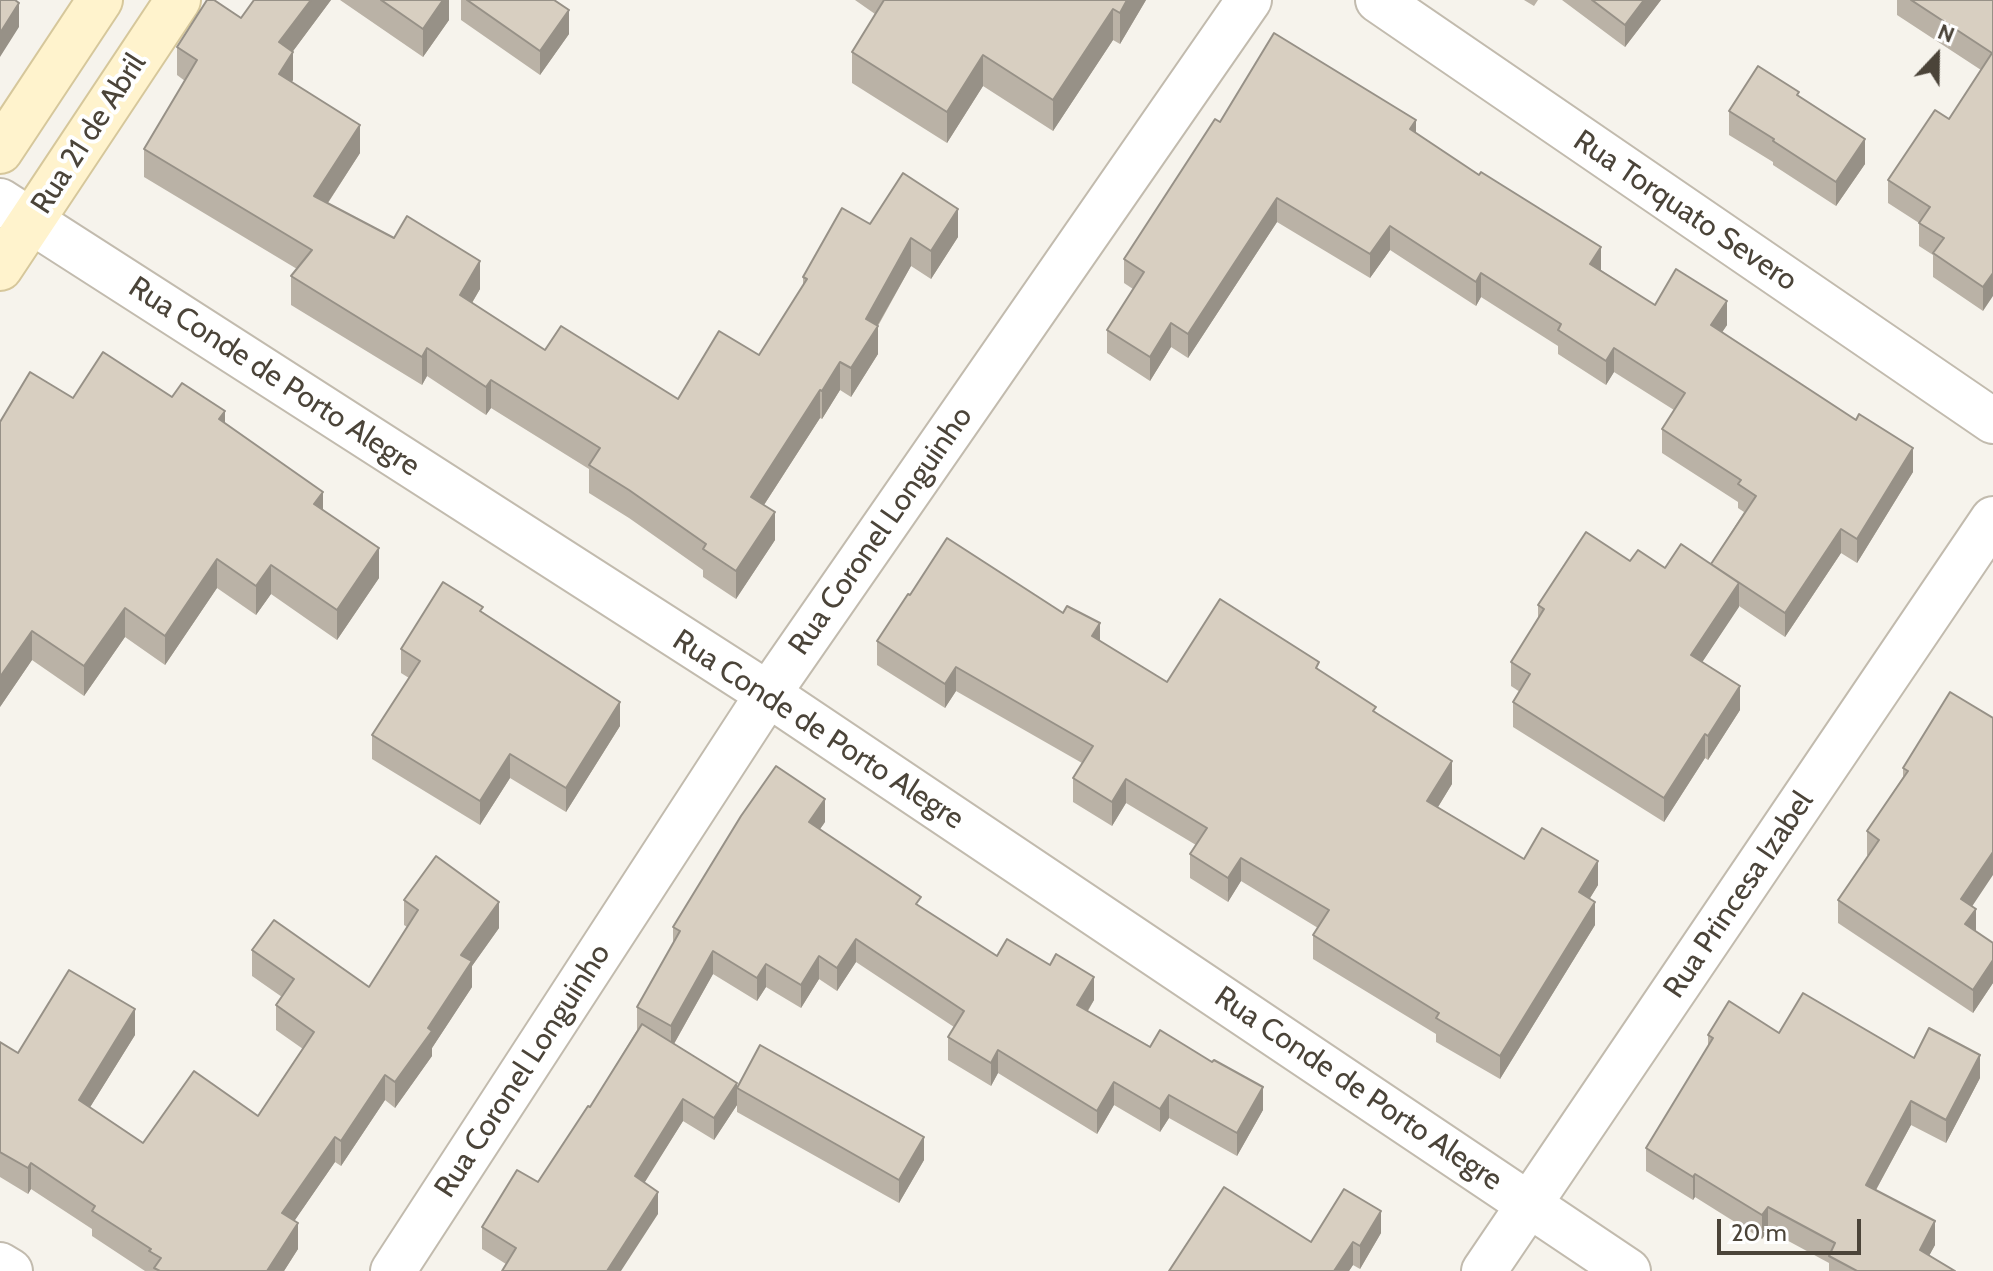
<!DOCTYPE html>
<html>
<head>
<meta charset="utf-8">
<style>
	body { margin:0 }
	#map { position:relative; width:1993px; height:1271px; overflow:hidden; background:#f6f3ec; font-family:Cabin,sans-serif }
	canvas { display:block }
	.north { position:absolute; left:1897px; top:16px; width:80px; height:80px; -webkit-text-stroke:6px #fff; paint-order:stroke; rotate:22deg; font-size:22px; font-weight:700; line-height:32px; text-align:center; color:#4b4439 }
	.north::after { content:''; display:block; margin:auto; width:28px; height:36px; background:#4b4439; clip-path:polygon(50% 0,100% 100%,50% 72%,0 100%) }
	.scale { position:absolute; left:1717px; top:1219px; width:144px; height:36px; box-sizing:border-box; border:4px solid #4b4439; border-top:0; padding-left:10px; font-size:24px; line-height:28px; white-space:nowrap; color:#4b4439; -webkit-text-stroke:6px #fff; paint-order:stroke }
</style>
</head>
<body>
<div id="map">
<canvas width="1993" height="1271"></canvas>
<div class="north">N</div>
<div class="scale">20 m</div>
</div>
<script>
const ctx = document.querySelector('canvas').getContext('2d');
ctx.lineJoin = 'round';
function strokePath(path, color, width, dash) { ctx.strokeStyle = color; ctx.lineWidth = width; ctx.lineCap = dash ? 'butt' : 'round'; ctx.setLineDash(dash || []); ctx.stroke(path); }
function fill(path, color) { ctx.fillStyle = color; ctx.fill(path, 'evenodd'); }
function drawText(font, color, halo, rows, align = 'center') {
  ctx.font = font + ' Cabin,sans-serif'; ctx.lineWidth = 8; ctx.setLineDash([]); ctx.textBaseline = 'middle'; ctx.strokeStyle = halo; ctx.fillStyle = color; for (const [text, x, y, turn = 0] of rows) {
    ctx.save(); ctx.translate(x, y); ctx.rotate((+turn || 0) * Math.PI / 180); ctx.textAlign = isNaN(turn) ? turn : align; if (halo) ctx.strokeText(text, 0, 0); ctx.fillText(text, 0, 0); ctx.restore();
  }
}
const street = new Path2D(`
	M1378,0l615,421
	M0,201l768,493 860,577
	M0,1265l10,6
	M393,1271l375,-577 481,-694
	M1484,1271l509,-752`);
const secondary = new Path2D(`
	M0,151l100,-151
	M0,268l178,-268`);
strokePath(street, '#c2bbae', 48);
strokePath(secondary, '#d6c79b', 48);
strokePath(street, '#fff', 44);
strokePath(secondary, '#fff3cd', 44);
fill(new Path2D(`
	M254,0h77l-38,51v29l-1,2 68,71 -32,50 152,86 -8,14 73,47 133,49 81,-44 44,-69v-9l67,-53 88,13 -27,42 -20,-13 -33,60v28l-27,43 -11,-7 -18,29 -2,-1 -56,87 11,35 -39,59 -33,-22v-7l-74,-52 -40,-25v-24l-98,-61 -5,7 -59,-39 -5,9 -131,-80v-29l6,-7 -153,-92v-28l41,-68 -8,-6v-28l64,-29z
	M340,0h109v20l-26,37z
	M461,0h93l15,34 -29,41 -79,-55z
	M855,0h291l-26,44 -7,-4 -60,91 -70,-45 -36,57 -95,-60v-31l23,-38z
	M1524,0h14l-4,6z
	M1562,0h99l-36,47z
	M1897,0h96l-10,311 -50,-34v-22l-14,-9v-23l-31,-20v-23l61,-61 32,-49 -84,-55z
	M1799,96l66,68 -29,42 -63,-41v-3l-44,-27v-24z
	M1416,133l185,137 54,35 72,20 -5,7 191,140 -56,91 -16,-10 -56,84 -46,-31 -37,56 38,48 -32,50 -3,-2 -41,64 -151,-95v-25l7,-10 -9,-6v-24l27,-42v-15l92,-44 35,7 46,-4 33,-52 -6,-4v-6l-76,-49v-24l12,-19 -60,-38 -8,13 -48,-31v-8l-77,-49 -5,9 -86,-56 -20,28 -93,-56 -89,136 -17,-11 -21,34 -43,-28v-23l26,-41 -9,-6v-24z
	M172,397l53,26 98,87 56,68 -42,62 -66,-46 -15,21 -39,-27 -52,77 -40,-28 -41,59 -52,-36 -32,47 73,-309z
	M910,595l190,46 67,41 152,-12 57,42 76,72 -14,23 86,52 74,26 -8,13 5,27 -95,154 -64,-37v-8l-123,-75v-24l5,-7 -77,-47 -13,21 -38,-24v-24l6,-9 -70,-42 -14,23 -39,-24v-24l9,-15 -126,-72 -11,17 -68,-43v-24z
	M483,612l137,114 -54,86 -56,-34 -30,47 -108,-66v-24l37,-57 -8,-5v-24z
	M1993,718l-21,188 4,25 17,12v40l-20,30 -135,-90v-23l30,-44 -1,-1v-24l36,-54v-9z
	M825,822l-5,7 101,79 76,48 97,44 -6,11 175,99 -26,46 -68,-38 -9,14 -46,-27 -17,29 -99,-61 -7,13 -43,-26v-23l6,-10 -98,-65 -19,29 -18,-12 -18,29 -35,-21 -9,14 -44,-27 -39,70 63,61 -23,35 -31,-19 -39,61 14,32 -152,50 -24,-15v-22l56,-45 52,-75 47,-77v-23l36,-64v-16z
	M404,900l95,28 -27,38v21l-40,61v8l-37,52 -10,-8 -44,66 -6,-4 -41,59 4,28 -14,22h-139l-53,-35v-7l-61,-40 -3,5 -28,-17v-135l18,11 117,-18 -45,72 53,36 115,-27 45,-67 -27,-19v-25l6,-8 -30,-21v-26l117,37 38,-60 -3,-2z
	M1779,1033l135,25 66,20 -34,65 -35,-18 -35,65 59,55 -6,10 26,16h-126v-8l-61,-33 -6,9 -67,-42 -2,3 -47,-29v-23l62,-102v-11z
	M737,1088l187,72 -25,43 -162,-91z
	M1381,1233l-21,36 -7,-4 -4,6h-180l142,-29z`), '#bab2a6');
fill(new Path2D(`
	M311,0h20l-52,70v-28z
	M443,0h6v20l-26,37v-28z
	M1127,0h19l-26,44v-31z
	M1644,0h17l-36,47v-22z
	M19,3v24l-19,30v-24z
	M1113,9v31l-60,91v-31z
	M569,10v24l-29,41v-24z
	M293,52v28l-14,22v-28z
	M983,55v31l-36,57v-31z
	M1416,120v23l-6,-14z
	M360,125v28l-46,71v-28z
	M1865,139v25l-29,42v-24z
	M1277,198v24l-89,136v-24z
	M958,209v28l-27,42v-28z
	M1390,226v24l-20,28v-24z
	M911,238v28l-35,62 2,-2v28l-27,43v-29l15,-49z
	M1601,247v24l-11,-7z
	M480,261v28l-20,34v-28z
	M1481,273v24l-5,9v-24z
	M1993,273v23l-10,15v-24z
	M1727,301v24l-16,24v-24z
	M1171,323v24l-21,34v-24z
	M427,348v28l-5,9v-28z
	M1614,348v24l-8,13v-24z
	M840,362v28l-18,29v-28z
	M491,380v28l-5,7v-28z
	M820,390v28l-69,107v-28z
	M225,411v29l-6,-21z
	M1913,448v24l-56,91v-24z
	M323,492v30l-9,-18z
	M775,512v28l-39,59v-28z
	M1841,529v24l-56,84v-24z
	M379,548v30l-42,62v-30z
	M217,559v29l-52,77v-29z
	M271,565v29l-15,21v-29z
	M1739,583v24l-48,72v-24z
	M125,608v29l-41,59v-30z
	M1100,623v24l-8,-11z
	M32,631v29l-32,47v-30z
	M956,667v24l-11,17v-24z
	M1740,686v24l-32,50v-24z
	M620,702v24l-54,86v-24z
	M1705,734v24l-41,64v-24z
	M510,754v24l-30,47v-24z
	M1452,761v23l-25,41v-24z
	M1126,779v24l-14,23v-24z
	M825,799v23l-16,23v-23z
	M1993,852v23l-32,48v-24z
	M1241,858v23l-13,21v-24z
	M1598,861v24l-19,31v-24z
	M499,902v26l-27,38v21l-40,61v8l-37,52v-26l66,-127z
	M1595,902v23l-95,154v-23z
	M1976,909v24l-11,-9z
	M856,939v23l-19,29v-23z
	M713,951v23l-42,75v-23z
	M819,956v23l-18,29v-23z
	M1993,960v23l-20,30v-23z
	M766,964v23l-9,14v-23z
	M1094,977v23l-17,28v-23z
	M135,1009v26l-56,90v-25z
	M998,1050v23l-7,13v-23z
	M1980,1055v23l-34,65v-23z
	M385,1075v25l-44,66v-25z
	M1114,1082v23l-17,29v-23z
	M737,1083v22l-23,35v-22z
	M1263,1087v23l-26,46v-23z
	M1169,1095v23l-9,14v-23z
	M683,1099v22l-48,77v-22z
	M1911,1101v24l-45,83v-23z
	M335,1137v25l-53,77v-26z
	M924,1137v23l-25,43v-23z
	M31,1163v26l-3,5v-26z
	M1695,1174v23l-2,3v-23z
	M658,1192v22l-37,57h-14z
	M1768,1207v23l-6,9v-24z
	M1381,1211v22l-21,36v-23z
	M1935,1221v24l-14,26 -1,-21z
	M298,1223v26l-14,22h-17z
	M1353,1242v23l-4,6h-15z`), '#979187');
const building = new Path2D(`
	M0,0h15l4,3 -19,30z
	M207,0h7l27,18 13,-18h57l-32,42 14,10 -14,22 81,51 -46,71 80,42 13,-22 73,45 -20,34 85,55 16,-24 117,73 41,-68 40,24 48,-76 -4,-2 39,-69 28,16 33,-51 55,36 -27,42 -20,-13 -45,81 12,7 -27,42 -11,-6 -18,29 -2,-1 -69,107 24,15 -39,59 -33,-22 3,-5 -77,-54 -40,-25 11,-17 -109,-68 -5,7 -59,-39 -5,9 -131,-81 21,-26 -168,-101 53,-89 -20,-13z
	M381,0h62l-20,29z
	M467,0h87l15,10 -29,41z
	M884,0h243l-7,13 -7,-4 -60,91 -70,-45 -36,57 -95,-60z
	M1592,0h52l-19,25z
	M1911,0h82v273l-10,14 -50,-34 11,-15 -25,-15 11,-16 -42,-27 47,-70 14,9 43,-66z
	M1274,33l142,87 -6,9 69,46 2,-3 120,75 -11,17 65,41 21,-36 51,32 -16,24 145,95 3,-6 54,34 -56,91 -16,-10 -56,84 -74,-49 45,-68 -18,-12 3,-4 -79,-51 23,-36 -71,-45 -8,13 -48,-31 3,-6 -80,-51 -5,9 -86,-56 -20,28 -93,-56 -89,136 -17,-11 -21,34 -43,-27 37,-58 -20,-13 91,-140 5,3z
	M1758,66l41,26 -2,3 68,44 -29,43 -63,-41 1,-2 -45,-28z
	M103,352l69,45 10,-14 43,28 -6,8 104,73 -9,12 65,44 -42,62 -66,-45 -15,21 -39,-27 -52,77 -40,-28 -41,58 -52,-35 -32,46v-255l30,-50 43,26z
	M1586,532l44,29 8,-11 27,18 16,-24 58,39 -48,72 49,31 -32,50 -3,-2 -41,64 -151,-96 17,-28 -19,-12 33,-53 -6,-4z
	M947,538l116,75 4,-7 33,17 -8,13 75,46 53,-83 99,63 -3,6 60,39 -3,4 79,50 -25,40 97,58 18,-31 56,33 -19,31 16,10 -95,154 -64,-38 3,-5 -126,-78 16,-25 -88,-52 -13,20 -38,-24 17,-26 -81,-49 -14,23 -39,-24 20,-32 -137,-79 -11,17 -68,-43 31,-47 2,1z
	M443,582l40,25 -3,4 140,91 -54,86 -56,-34 -30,47 -108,-66 48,-74 -19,-12z
	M1950,692l43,26v134l-32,47 15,10 -11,15 28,19v17l-20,30 -135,-90 41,-60 -12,-9 41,-60 -5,-3z
	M776,766l49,33 -16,23 112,75 -5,7 81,52 10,-17 43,26 6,-11 38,23 -17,28 73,42 10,-17 52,32 2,-2 49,27 -26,46 -68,-38 -9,14 -46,-27 -17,29 -99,-61 -7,13 -43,-26 16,-26 -108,-72 -19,29 -18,-12 -18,29 -35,-21 -9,14 -44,-27 -42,75 -34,-19 43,-76 -7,-4 68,-111z
	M436,856l63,46 -38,53 11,6 -44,67 4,3 -37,51 -10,-7 -44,66 -6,-4 -53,76 16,10 -31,48h-107l-6,-3 7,-10 -12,-7 2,-2 -59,-38 3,-5 -64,-43 -3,5 -28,-16v-110l18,11 51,-83 66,39 -56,91 64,43 51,-72 64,45 56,-84 -38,-27 18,-26 -42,-29 22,-30 95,67 49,-77 -14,-10z
	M1803,993l111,65 15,-30 51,27 -34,65 -35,-19 -45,84 69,36 -15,29 35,21h-98l-28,-15 6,-13 -67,-36 -6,8 -67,-41 -2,3 -47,-29 67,-110 -5,-3 21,-34 50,32z
	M642,1024l95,59 -23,35 -31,-19 -48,77 23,16 -51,79h-105l14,-23 -34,-21 35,-57 21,12 50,-76 2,1z
	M760,1045l164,92 -25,43 -162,-92z
	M1224,1187l87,55 33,-53 37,22 -21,35 -7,-4 -19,29h-165z`);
fill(building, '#d8cfc1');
strokePath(building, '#979187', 2);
drawText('30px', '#4b4439', '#fff', [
	["Rua 21 de Abril",89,134,-57],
	["Rua Torquato Severo",1685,211,34],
	["Rua Conde de Porto Alegre",274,377,33],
	["Rua Coronel Longuinho",881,531,-55],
	["Rua Conde de Porto Alegre",818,730,33],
	["Rua Princesa Izabel",1739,895,-56],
	["Rua Coronel Longuinho",523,1071,-57],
	["Rua Conde de Porto Alegre",1358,1089,34]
]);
</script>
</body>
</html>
